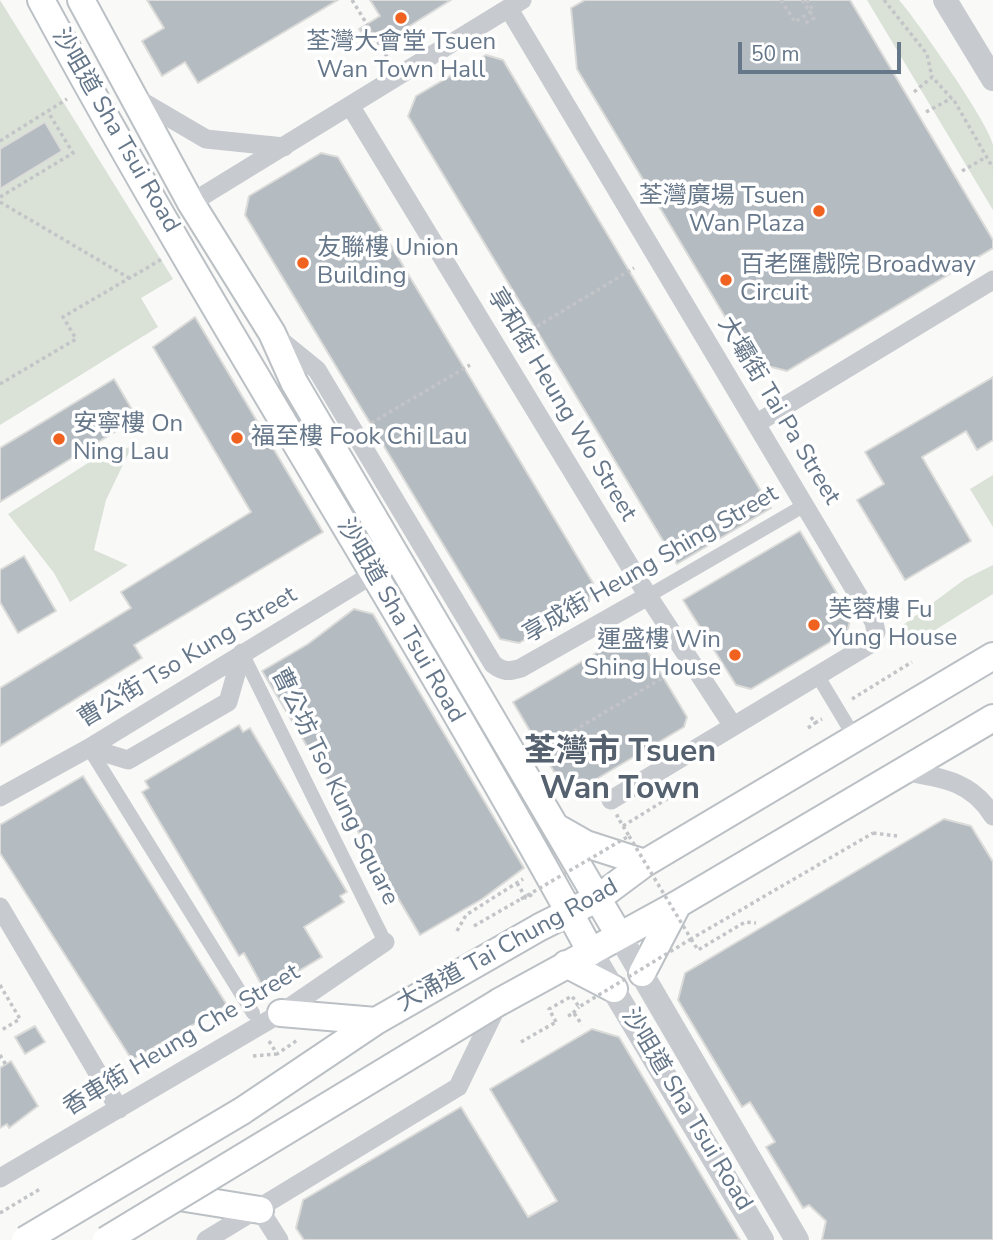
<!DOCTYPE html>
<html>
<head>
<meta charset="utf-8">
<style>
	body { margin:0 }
	#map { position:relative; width:993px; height:1240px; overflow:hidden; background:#f9f9f7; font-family:"Nunito Sans",sans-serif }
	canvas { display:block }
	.scale { position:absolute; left:738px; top:42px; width:163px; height:32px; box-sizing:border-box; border:4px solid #66778a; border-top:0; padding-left:9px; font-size:21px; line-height:24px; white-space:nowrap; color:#66778a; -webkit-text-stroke:5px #fff; paint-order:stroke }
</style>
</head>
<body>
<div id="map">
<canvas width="993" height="1240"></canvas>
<div class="scale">50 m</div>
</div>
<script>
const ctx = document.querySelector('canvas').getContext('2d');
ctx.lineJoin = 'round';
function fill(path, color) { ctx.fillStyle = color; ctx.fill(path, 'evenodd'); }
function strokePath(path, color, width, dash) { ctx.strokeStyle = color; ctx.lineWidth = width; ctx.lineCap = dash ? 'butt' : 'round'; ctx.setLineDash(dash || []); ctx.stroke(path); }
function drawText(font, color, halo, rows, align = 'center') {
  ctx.font = font + ' "Nunito Sans","Noto Sans TC",sans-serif'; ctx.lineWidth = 7; ctx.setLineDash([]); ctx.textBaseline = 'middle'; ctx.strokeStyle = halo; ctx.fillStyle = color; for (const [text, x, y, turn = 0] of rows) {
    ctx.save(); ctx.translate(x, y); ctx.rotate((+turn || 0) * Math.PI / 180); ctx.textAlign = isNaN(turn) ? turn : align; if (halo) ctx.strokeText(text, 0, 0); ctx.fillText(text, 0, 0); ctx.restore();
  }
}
fill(new Path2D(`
	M0,0l173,279 -32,19 17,29 -158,98z
	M867,0h32c17,19 91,125 94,145 0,21 0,44 0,65z
	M132,446l-26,54 -12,50 34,15 -58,37 -16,-29 -46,-59 80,-51z
	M993,475v52l-23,-38z
	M993,565v29l-69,43 -20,2 -1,-14 62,-46z`), '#dae2d7');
fill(new Path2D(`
	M993,626v128l-364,226 -160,88 -296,172h-173v-16l917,-555 2,2z`), '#f9f9f7');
const building = new Path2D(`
	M147,0h191l-140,83 -13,-21 -23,14 -20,-35 22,-13z
	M370,0h81l-59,37 -2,-5 -22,12 -9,-15 21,-13z
	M585,0h265l143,240v8l-206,123 -35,-9 -175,-293 -6,-61z
	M486,55l17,5 268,448 -94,56 -269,-448 8,-20z
	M45,122l17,29 -62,38v-40z
	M321,153l17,4 255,426 -4,19 -70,41 -19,-4 -255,-424 4,-19z
	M195,317l128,215 -189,113 8,13 -142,88v-58l131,-80 -10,-16 130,-80 -98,-165z
	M993,377v63l-16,10 -11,-19 -44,26 49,84 -66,39 -48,-80 27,-16 -19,-32z
	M114,379l20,34 -19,12 3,5 -118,72v-54z
	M800,531l51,86 -4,15 -96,57 -15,-4 -53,-85z
	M24,556l32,55 -38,22 -18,-31v-32z
	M354,609l19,5 151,254 -42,31 -62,36 -158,-264 46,-27z
	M625,636l14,1 48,80 -3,10 -106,63 -15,-3 -50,-85z
	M239,725l4,7 7,-4 97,164 -7,4 4,6 -40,25 18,30 -57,34 -21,-38 -5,3 -97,-164 7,-4 -4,-7z
	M83,776l144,229 -95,55 -132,-207v-28z
	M944,819l27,7 22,36v378h-171l4,-19 -17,-16 -6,3 -37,-61 9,-5 -25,-40 -8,5 -64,-107 7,-27z
	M35,1026l10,16 -20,12 -10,-17z
	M592,1029l27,8 121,203h-436l-8,-12 7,-28 158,-93 67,110 29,-16 -67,-112z
	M11,1061l27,45 -29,22 -2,-4 -7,4v-60z`);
fill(building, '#b4bbc1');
strokePath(building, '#dbdbd9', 2);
const secondary = new Path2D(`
	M41,0c174,323 375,630 550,952
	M81,0l110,203 81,130 22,49 325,553
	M556,827l30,17 59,19
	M566,964l48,25
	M642,973l36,-69
	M499,1002l179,-98 315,-186
	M281,1013l95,8
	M242,1111l134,-90 164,-94 58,-29 47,-35 348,-207
	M179,1197l81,13`);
strokePath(secondary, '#bbc0c5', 30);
strokePath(new Path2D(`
	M352,0l37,60
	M781,0l14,22 18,-12 -6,-10
	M802,0l12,18 -12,7
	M884,0l43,54 5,23
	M914,92l18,-15 23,25 38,66
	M926,112l26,-14
	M0,141l67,-42
	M962,171l24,-14
	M0,197l73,-44 -25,-41
	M0,202l129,76
	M531,330l103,-62
	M0,384l76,-45 -13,-22 99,-58
	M371,423l99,-58
	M852,699l60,-37
	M811,717l4,6 7,-4
	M808,728l7,-5
	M538,752l131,-78
	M623,826l47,-29
	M873,833l24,3
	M517,883l9,15 7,-4
	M474,926l47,-27
	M457,931l9,-16 57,-36
	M691,939l7,11 47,-28 11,1
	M0,985l20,34 -20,12
	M573,1013l6,-6
	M568,1016l6,-3 8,12
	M269,1041l8,13 22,-15
	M521,1042l35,-20
	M0,1055l6,10
	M253,1056l23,-2
	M0,1213l40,-24`), '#c2c4c7', 3.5, [3.5, 3.5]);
strokePath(new Path2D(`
	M648,596l157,-91
	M242,653l143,289
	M819,678l36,60
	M89,748l164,265`), '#c7cacf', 14);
strokePath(new Path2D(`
	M509,9l365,613 2,10 -6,12 -259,156
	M136,98l70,41 78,8
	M351,107l297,489 85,130
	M191,203l331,-203
	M275,336l42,34 176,294c10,8 16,8 28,4l127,-72
	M757,423l236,-143
	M89,748l39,12 100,-58 14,-49
	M907,772c37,6 65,10 86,44
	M0,797l89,-49 294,-180
	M0,907l119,202
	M0,1178l281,-165 104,-71
	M260,1210l19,30
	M206,1240l252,-153 41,-85`), '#c7cacf', 19);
strokePath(new Path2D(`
	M945,0l48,79
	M619,935l178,305
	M591,952l171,288`), '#c7cacf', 24);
strokePath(secondary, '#fff', 26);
const secondaryBridge = new Path2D(`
	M25,1240l217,-129
	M106,1240l393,-238`);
strokePath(secondaryBridge, '#bbc0c5', 30, []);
strokePath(new Path2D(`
	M629,836l62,103 182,-106
	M521,899l108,-63 -12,-20 5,-2
	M556,1022l-7,-13 23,-13 7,11 112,-68`), '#c2c4c7', 3.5, [3.5, 3.5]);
strokePath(secondaryBridge, '#fff', 26);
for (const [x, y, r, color] of [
	[401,18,7,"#f06220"],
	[819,211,7,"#f06220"],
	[303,263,7,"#f06220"],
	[726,280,7,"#f06220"],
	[237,438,7,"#f06220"],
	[59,439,7,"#f06220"],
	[814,625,7,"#f06220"],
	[735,655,7,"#f06220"]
]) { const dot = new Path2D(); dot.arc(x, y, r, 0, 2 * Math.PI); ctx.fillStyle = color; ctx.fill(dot); strokePath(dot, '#fff', 2.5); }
drawText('24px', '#66778a', '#fff', [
	["荃灣大會堂 Tsuen",401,43,"center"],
	["Wan Town Hall",401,71,"center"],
	["荃灣廣場 Tsuen",805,197,"right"],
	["Wan Plaza",805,225,"right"],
	["友聯樓 Union",317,249],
	["Building",317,277],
	["百老匯戲院 Broadway",740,266],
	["Circuit",740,294],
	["安寧樓 On",73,425],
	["Ning Lau",73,453],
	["福至樓 Fook Chi Lau",251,438],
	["芙蓉樓 Fu",828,611],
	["Yung House",828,639],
	["運盛樓 Win",721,641,"right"],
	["Shing House",721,669,"right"]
], 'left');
drawText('24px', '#66778a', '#fff', [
	["沙咀道 Sha Tsui Road",115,131,60],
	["享和街 Heung Wo Street",561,405,59],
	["大壩街 Tai Pa Street",778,411,59],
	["享成街 Heung Shing Street",651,565,-30],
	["沙咀道 Sha Tsui Road",400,621,60],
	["曹公街 Tso Kung Street",188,658,-31],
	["曹公坊 Tso Kung Square",334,787,64],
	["大涌道 Tai Chung Road",508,946,-29],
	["香車街 Heung Che Street",182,1041,-31],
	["沙咀道 Sha Tsui Road",686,1110,59]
]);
drawText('bold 32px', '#55616e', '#fff', [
	["荃灣市 Tsuen",620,753],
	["Wan Town",620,790]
]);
</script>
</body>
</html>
